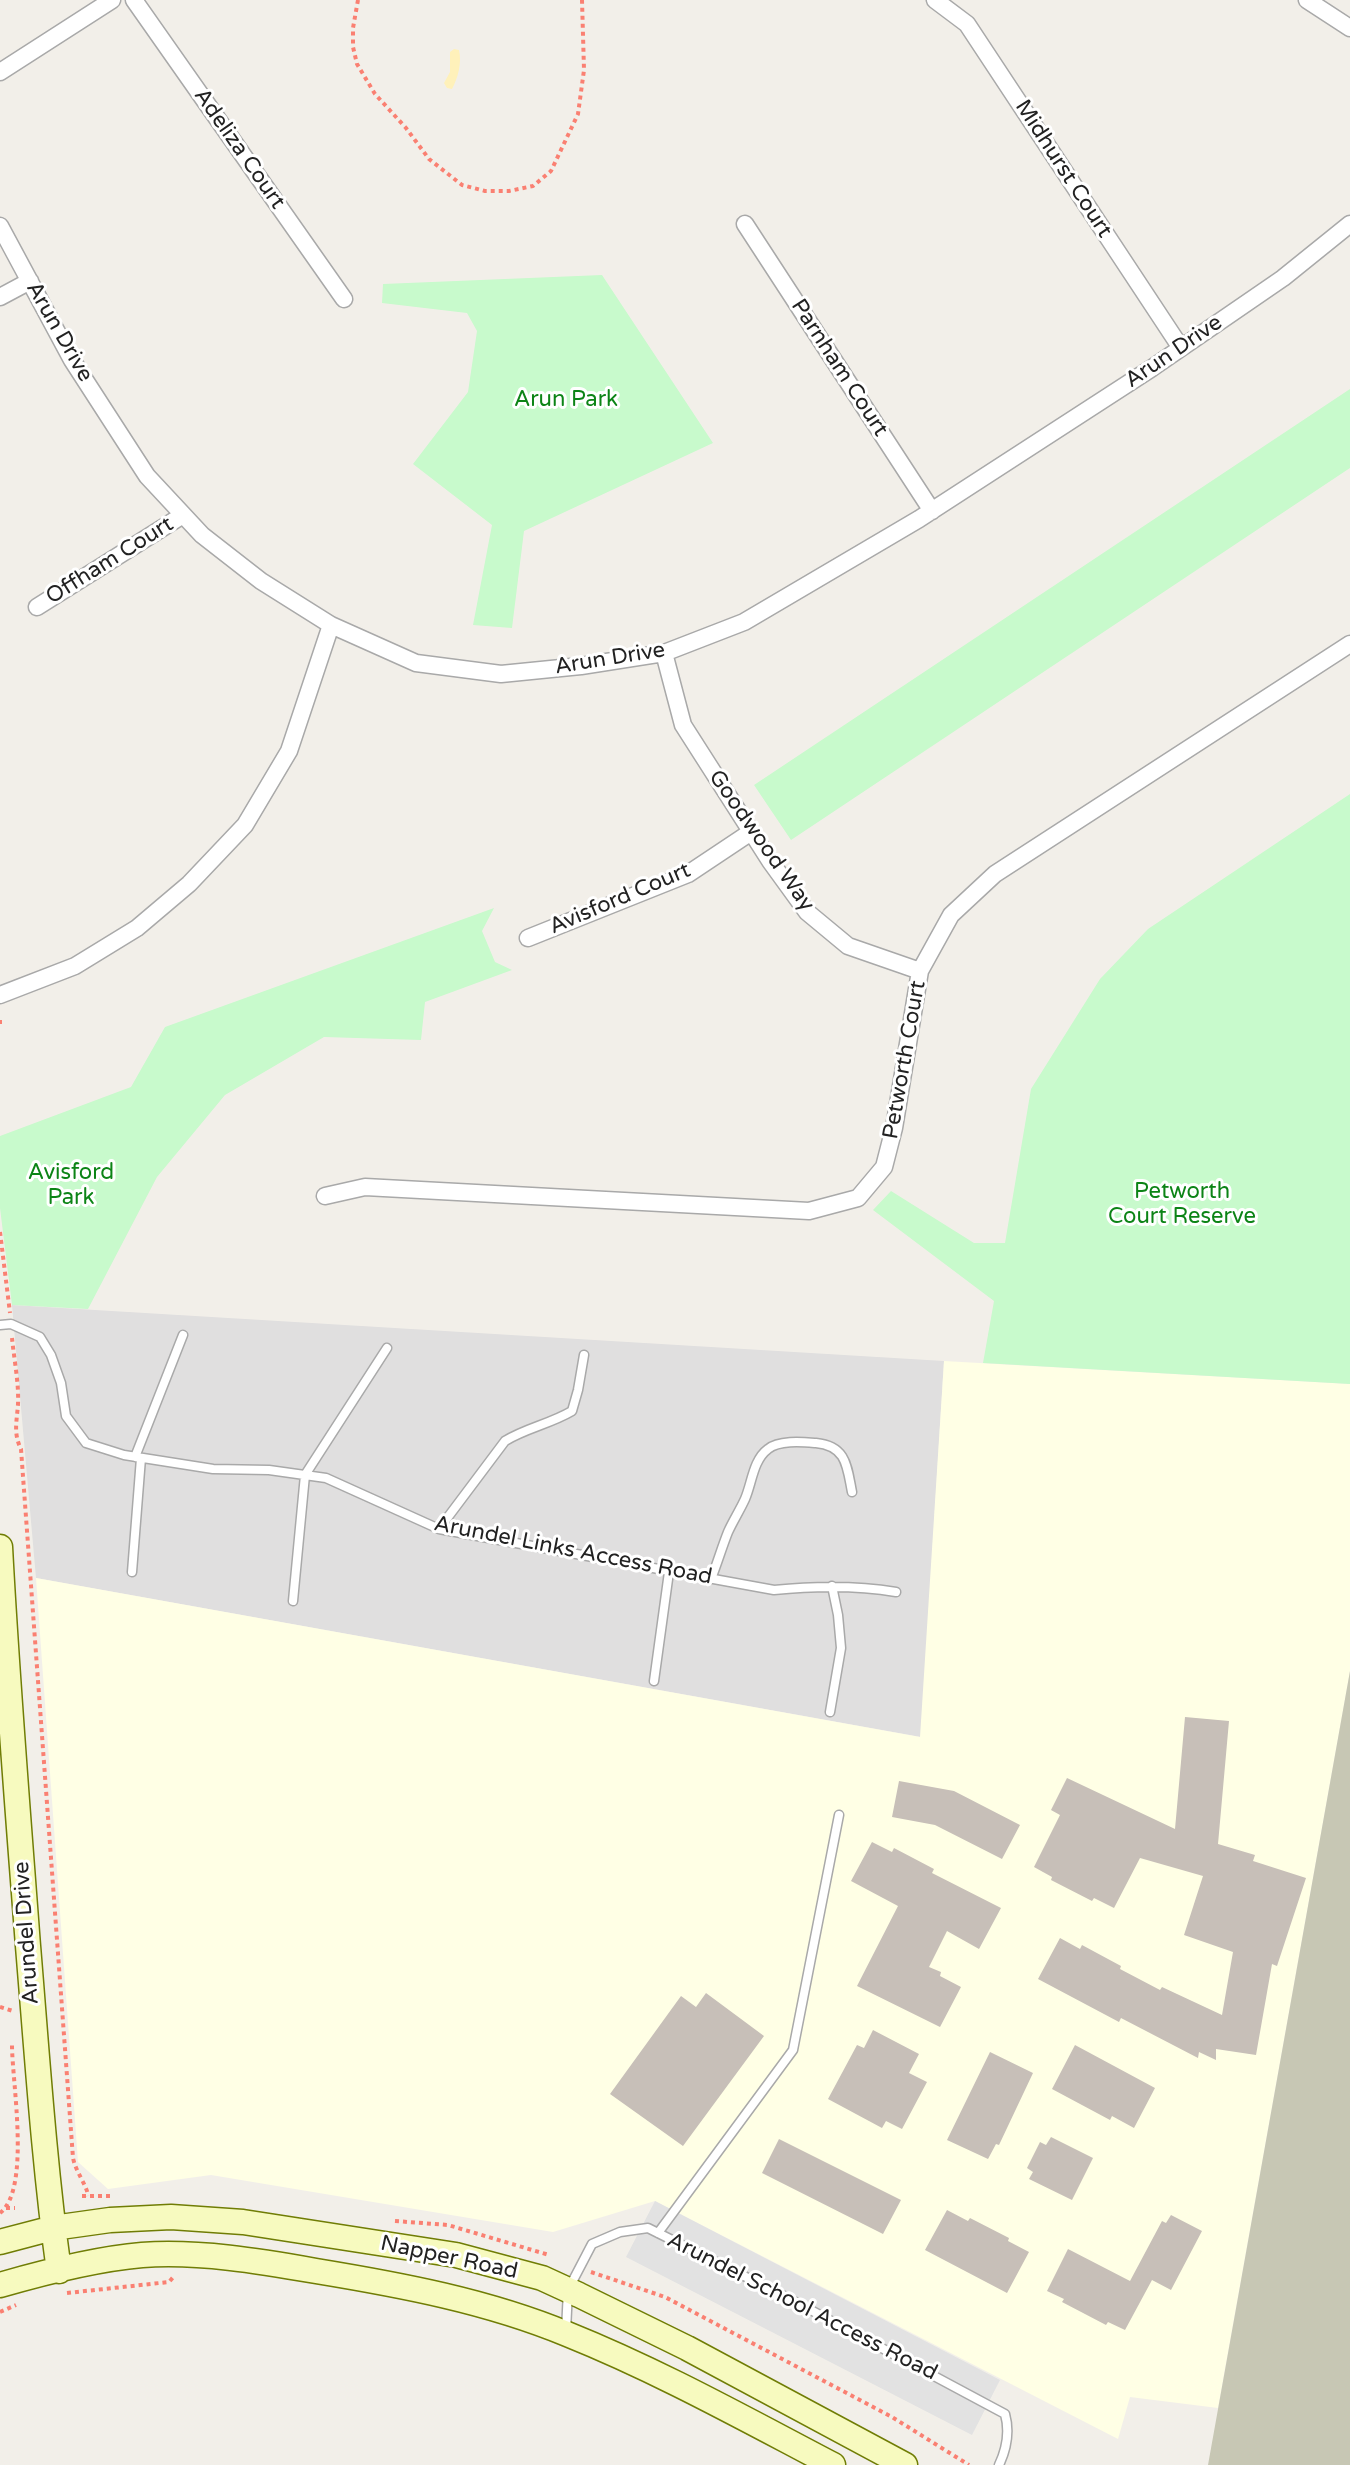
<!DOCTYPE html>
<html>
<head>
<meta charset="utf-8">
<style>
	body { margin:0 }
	canvas { display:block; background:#f2efe9 }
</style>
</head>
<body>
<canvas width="1350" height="2465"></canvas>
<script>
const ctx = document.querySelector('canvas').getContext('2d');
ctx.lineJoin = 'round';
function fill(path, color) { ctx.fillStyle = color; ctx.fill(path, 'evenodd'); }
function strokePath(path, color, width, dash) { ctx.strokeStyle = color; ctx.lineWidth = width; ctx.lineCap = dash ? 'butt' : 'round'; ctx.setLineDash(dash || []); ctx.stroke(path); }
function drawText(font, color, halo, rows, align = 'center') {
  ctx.font = font + ' "Varela Round",sans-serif'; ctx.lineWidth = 6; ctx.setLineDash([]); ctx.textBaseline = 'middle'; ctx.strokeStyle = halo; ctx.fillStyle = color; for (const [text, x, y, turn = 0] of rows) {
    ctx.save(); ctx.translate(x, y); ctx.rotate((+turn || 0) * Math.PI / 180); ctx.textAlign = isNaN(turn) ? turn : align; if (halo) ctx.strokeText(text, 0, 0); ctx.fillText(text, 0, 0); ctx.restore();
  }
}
fill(new Path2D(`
	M12,1305l932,56 -23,376 -885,-159z`), '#e0dfdf');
fill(new Path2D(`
	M944,1361l406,23v287l-132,737 -88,-11 -12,42 -463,-238 -102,31 -342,-57 -103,14 -30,-27 -42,-584 884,159z`), '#ffffe5');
fill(new Path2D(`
	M1350,1671v794h-142l117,-654z`), '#c7c7b4');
fill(new Path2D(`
	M454,49l5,1c3,13 -1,28 -7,39l-5,-1 -3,-5 6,-11v-20z`), '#fff1ba');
fill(new Path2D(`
	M602,275l111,168 -189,88 -12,97 -39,-3 19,-100 -79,-61 55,-72 9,-61 -10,-18 -85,-10 1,-19z
	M1350,389v79l-559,372 -37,-55z
	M1350,794v590l-367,-21 11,-62 -121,-91 18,-19 83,52h31l26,-154 69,-110 48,-50z
	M494,908l-12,23 13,31 17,8 -87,32 -4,38 -97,-3 -99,58 -68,82 -69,132 -76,-4 -12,-97v-72l131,-49 34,-60z`), '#c8facc');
fill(new Path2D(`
	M655,2201l345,179 -28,55 -346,-178z`), '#e2e2e2');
fill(new Path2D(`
	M1185,1717l44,4 -11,123 37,11 -2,6 53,17 -29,88 -5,-2 -16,91 -40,-6v11l-17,-8 -1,6 -77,-40 -2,4 -81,-43 22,-41 20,11 2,-4 39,21 -1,3 40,21 2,-3 60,28 11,-63 -49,-17 19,-59 -63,-18 -26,50 -20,-10 -2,3 -41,-21 1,-3 -18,-10 26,-52 -9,-5 16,-32 108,51z
	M899,1781l55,10 66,34 -18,34 -67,-34 -43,-8z
	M872,1842l20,10 2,-4 40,21 -2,4 69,35 -22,41 -32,-18 -18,36 12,5 -1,4 21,11 -21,40 -83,-41 41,-80 -47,-25z
	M706,1993l58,43 -81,110 -73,-52 71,-98 15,11z
	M873,2030l46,24 -10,19 18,9 -25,47 -16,-8 -4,7 -54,-29 29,-54 7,3z
	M1075,2045l80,43 -21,40 -22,-12 -2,4 -58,-31z
	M990,2052l43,21 -34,72 -3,-1 -8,15 -41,-19z
	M1051,2137l42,21 -21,42 -43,-21 4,-7 -6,-4 13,-26 6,3z
	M779,2139l122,61 -18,34 -121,-61z
	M947,2210l21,11 2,-3 39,20 -1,3 21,11 -22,41 -82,-43z
	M1171,2215l31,16 -31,59 -19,-10 -27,50 -17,-8 -2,3 -44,-23 2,-3 -17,-8 21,-42 62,32 32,-60 4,2z`), '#c7bfb8');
const service = new Path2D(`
	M0,1325l11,-1 29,13 11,18 10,28 5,33 20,27 38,12 89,14 56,1 57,8 113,51 335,61c41,-4 80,-5 122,2
	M135,1457l48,-122
	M439,1529l66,-88c21,-13 45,-17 67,-30l6,-21 6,-35
	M132,1572l9,-114
	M711,1579c6,-15 11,-32 17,-47 5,-11 12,-22 17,-33 7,-16 8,-39 23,-50 11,-9 34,-7 48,-6 31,3 31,24 36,49
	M293,1601l12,-126 82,-127
	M654,1681l15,-109
	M830,1712l11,-64 -3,-33 -6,-29
	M658,2233l135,-183 46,-235
	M566,2331l2,-41 24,-46 28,-12 28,-4 144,72 213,114c5,18 2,34 -6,51`);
const minor = new Path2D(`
	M134,0l210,299
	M935,0l32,24 214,324
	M1307,0l43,28
	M0,72l112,-72
	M745,224l187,287
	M0,226l72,134 75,116 55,59 59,46 70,44 85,38 85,11 80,-8 83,-13 80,-31 175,-103 233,-151 131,-90 67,-54
	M0,297l30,-16
	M37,607l146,-92
	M664,653l19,72 87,136 37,51 41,34 72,25
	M528,938l160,-64 63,-42
	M0,995l75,-29 62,-38 52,-44 56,-59 44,-74 42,-126
	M325,1196l40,-9 444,24 49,-13 26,-31 10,-39 26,-157 31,-56 44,-41 355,-230`);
const secondary = new Path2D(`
	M0,1547c7,133 18,266 28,399 9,108 16,217 31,325
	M0,2242l53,-14 57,-8 61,-3 72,5 213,33 86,23 37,17 108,53 218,117
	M0,2285c45,-13 95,-26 142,-30 57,-4 117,6 174,16 85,14 171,30 251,63 92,37 178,85 266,131`);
strokePath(service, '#a9a9a9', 11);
strokePath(minor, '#a9a9a9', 19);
strokePath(secondary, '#707d05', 27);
strokePath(new Path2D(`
	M358,0l-5,28v19l4,17 18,30 31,34 23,31 33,26 23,6h24l24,-5 18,-15 27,-57 6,-44 -2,-70
	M0,1024v-5
	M0,1232l10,81
	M12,1338c2,21 7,45 6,66 -1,17 -5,29 3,45l52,709c3,15 14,27 15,38
	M0,2007l13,4
	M82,2196h30
	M6,2208h9
	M0,2213c31,-24 12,-131 12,-168
	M395,2221l53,4 101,30
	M591,2272l74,25 227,120 77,48
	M67,2293l102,-11 6,-7
	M0,2312l16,-7`), '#fa8072', 4, [4, 4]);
strokePath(service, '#fff', 8);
strokePath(minor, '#fff', 16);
strokePath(secondary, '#f7fabf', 24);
drawText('22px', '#222', '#fff', [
	["Adeliza Court",239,149,55],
	["Midhurst Court",1063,169,57],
	["Arun Drive",59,332,60],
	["Arun Drive",1174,352,-34],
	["Parnham Court",839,368,57],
	["Offham Court",110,561,-32],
	["Arun Drive",610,659,-9],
	["Goodwood Way",761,841,55],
	["Avisford Court",620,899,-23],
	["Petworth Court",905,1060,-80],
	["Arundel Links Access Road",573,1551,11],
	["Arundel Drive",27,1933,-94],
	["Napper Road",449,2258,12],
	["Arundel School Access Road",802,2307,27]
]);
drawText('22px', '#0c8416', '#fff', [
	["Arun Park",566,400],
	["Avisford",71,1173],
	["Park",71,1198],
	["Petworth",1182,1192],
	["Court Reserve",1182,1217]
]);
</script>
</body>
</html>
